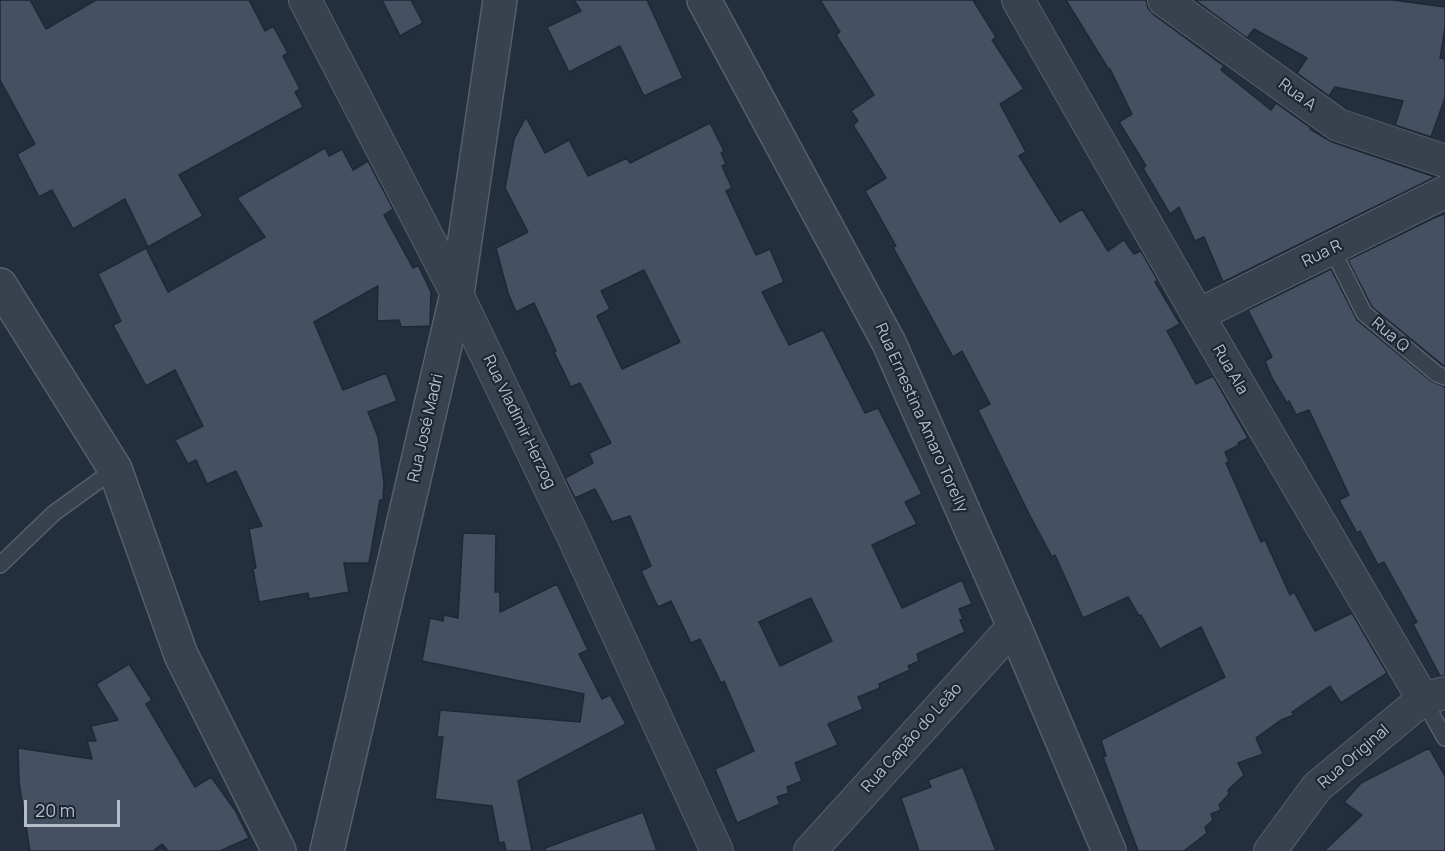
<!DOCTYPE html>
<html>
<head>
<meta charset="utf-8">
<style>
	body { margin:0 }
	#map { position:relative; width:1445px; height:851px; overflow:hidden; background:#242f3e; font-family:Manrope,sans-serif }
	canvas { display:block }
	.scale { position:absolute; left:24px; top:800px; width:96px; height:27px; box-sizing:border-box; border:3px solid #b4bcc9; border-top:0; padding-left:8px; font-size:18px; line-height:21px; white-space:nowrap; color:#b4bcc9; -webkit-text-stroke:4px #1d2633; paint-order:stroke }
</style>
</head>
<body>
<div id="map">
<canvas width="1445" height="851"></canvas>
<div class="scale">20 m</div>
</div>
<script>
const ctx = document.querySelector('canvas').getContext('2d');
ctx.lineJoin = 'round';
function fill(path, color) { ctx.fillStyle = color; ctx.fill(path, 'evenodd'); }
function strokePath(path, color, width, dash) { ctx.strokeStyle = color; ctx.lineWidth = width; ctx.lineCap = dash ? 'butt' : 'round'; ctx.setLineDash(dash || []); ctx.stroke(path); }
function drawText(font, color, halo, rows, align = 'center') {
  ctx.font = font + ' Manrope,sans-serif'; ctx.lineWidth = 4.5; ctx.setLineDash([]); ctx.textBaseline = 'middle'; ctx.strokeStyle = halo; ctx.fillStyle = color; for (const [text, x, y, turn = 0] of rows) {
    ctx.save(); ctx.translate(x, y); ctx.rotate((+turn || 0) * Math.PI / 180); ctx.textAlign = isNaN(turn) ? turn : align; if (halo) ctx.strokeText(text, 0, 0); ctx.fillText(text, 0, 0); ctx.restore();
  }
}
const building = new Path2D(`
	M0,0h30l16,29 50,-29h153l16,31 8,-5 15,27 -5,3 17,33 -5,3 8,15 -124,68 24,41 -55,31 -23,-48 -52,30 -21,-39 -13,7 -22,-43 18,-10 -35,-64z
	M382,0h29l12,23 -23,13z
	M574,0h73l36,78 -39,18 -24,-50 -51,26 -22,-45 34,-16z
	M820,0h153l23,37 -4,3 32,49 -24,15 26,48 -7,4 41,66 22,-13 26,42 16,-11 10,14 7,-3 17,30 -3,1 25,42 -13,7 29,53 17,-8 35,62 -10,5 1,2 -14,7 4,10 -3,1 35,79 4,-2 25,55 4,-3 21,39 37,-18 35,60 -46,30 -11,-17 -38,26 2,3 -13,5 -25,18 7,16 -25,9 6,12 -16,15 1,4 -10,11 2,5 -10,4 2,6 -8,7 2,6 -23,18h-46l-35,-94 3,-1 -5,-16 124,-63 -24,-50 -41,22 -19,-34 -2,1 -11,-19 -45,21 -28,-63 -3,2 -24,-45 -50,-102 12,-6 -28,-53 -9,6 -60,-110 3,-1 -31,-55 21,-13 -33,-53 5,-4 -7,-10 23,-16 -38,-60 4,-3z
	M1066,0h80l2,8 6,7 70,51 -3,4 50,40 5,-7 35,25 -1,1 22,13 103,35 -212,105 -19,-45 -9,4 -16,-34 -9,7 -27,-46 3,-2 -27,-44 13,-8 -22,-45 -1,1z
	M1195,0h197l53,7v21l-5,30 5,1v39l-14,39 -36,-12 8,-24 -68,-14 -6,9 -32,-23 10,-15 -53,-29 -7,9z
	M526,117l19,36 24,-13 19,36 39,-18 3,5 80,-40 14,28 -3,2 5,11 -4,2 10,22 -6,3 30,64 14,-6 14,33 -22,10 27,53 34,-15 42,83 13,-5 44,86 -17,8 12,22 -45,21 30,63 60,-28 10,24 -13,5 4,10 -3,1 5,12 -48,22 2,7 -11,5 2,4 -31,14 1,4 -22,9 5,12 -35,15 10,21 -43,18 7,18 -15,6 2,6 -12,4 3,7 -43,19 -22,-54 39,-18 -30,-70 -3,2 -21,-44 -9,4 -20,-42 -13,6 -17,-36 10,-5 -21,-50 -18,6 -17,-33 -20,9 -10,-20 28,-15 -4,-10 22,-10 -31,-60 -9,4 -17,-35 2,-1 -22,-48 -18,9 -8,-19 -12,-45 32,-16 -23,-44 9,-49zM644,270l36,72 -58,27 -25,-53 13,-7 -9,-18zM811,598l21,43 -52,25 -21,-44z
	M325,148l4,8 13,-7 11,21 15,-9 25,48 -9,6 29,53 5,-3 13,27 -1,34 -29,1 -2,-7 -22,1 1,-35 -64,36 29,68 43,-17 11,28 -29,11 10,25 6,46 -1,17h-3l-11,63h-25l5,29 -40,7 -1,-6 -49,9 -6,-33 3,-1 -7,-39 13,-3 -26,-55 -29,13 -11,-24 -8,4 -13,-24 28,-14 -28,-56 -29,16 -33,-61 8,-4 -23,-47 48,-26 22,44 97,-55 -28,-39z
	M1445,214v153l-73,-60 -24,-47 88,-43z
	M1331,269l26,51 74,61 14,6v289h-5l-27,-52 4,-2 -33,-60 -6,3 -18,-34 -3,2 -18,-33 10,-5 -40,-85 -13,5 -7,-14 -2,2 -15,-25 -7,-17 7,-4 -24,-47z
	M463,533l33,1 -1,58h5v20l57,-28 31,66 -9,4 23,45 8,-4 16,29 -108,57 14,70h-26l-2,-9 -5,1 -7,-37 -57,-7 8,-62h-6l3,-27 140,12 4,-28 -162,-33 8,-43 13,3 1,-6 14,3z
	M129,664l23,36 -6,4 49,83 16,-10 24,33 14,28 -29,13h-52l-6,-7 -9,7h-123l-11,-69 -1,-34 74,11 -5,-18h9l-5,-15 27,-6 -22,-36z
	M1429,748l16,28v75h-121l38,-36 -18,-13 17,-19z
	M963,767l33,84h-77l-18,-53 30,-11 -3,-7z
	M643,812l14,39h-111l-1,-3z`);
fill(building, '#455162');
strokePath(building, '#1f2835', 1.5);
const service = new Path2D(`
	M1332,249l32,64 73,61 8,3
	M0,565l54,-52 61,-44
	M1423,699l22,39`);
const minor = new Path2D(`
	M305,0l152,294 115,240 145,317
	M1018,0l180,315 225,384
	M1164,0l174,125 107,36
	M1198,315l247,-123
	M810,851l204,-225
	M1270,851l47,-64 106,-88 22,-6`);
const tertiary = new Path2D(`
	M704,0l185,343 125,283 95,225
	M0,285l115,184 66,186 98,196
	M327,851l130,-557 43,-294`);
strokePath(service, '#565f6c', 18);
strokePath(minor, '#565f6c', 34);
strokePath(tertiary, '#565f6c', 36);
strokePath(service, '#38414e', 15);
strokePath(minor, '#38414e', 32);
strokePath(tertiary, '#38414e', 33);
drawText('16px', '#b4bcc9', '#1d2633', [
	["Rua A",1297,95,36],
	["Rua R",1322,254,-26],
	["Rua Q",1390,335,40],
	["Rua Ala",1230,370,60],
	["Rua Ernestina Amaro Torelly",921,418,66],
	["Rua Vladimir Herzog",519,422,64],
	["Rua José Madri",426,428,-77],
	["Rua Capão do Leão",912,738,-48],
	["Rua Original",1354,757,-41]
]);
</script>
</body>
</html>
